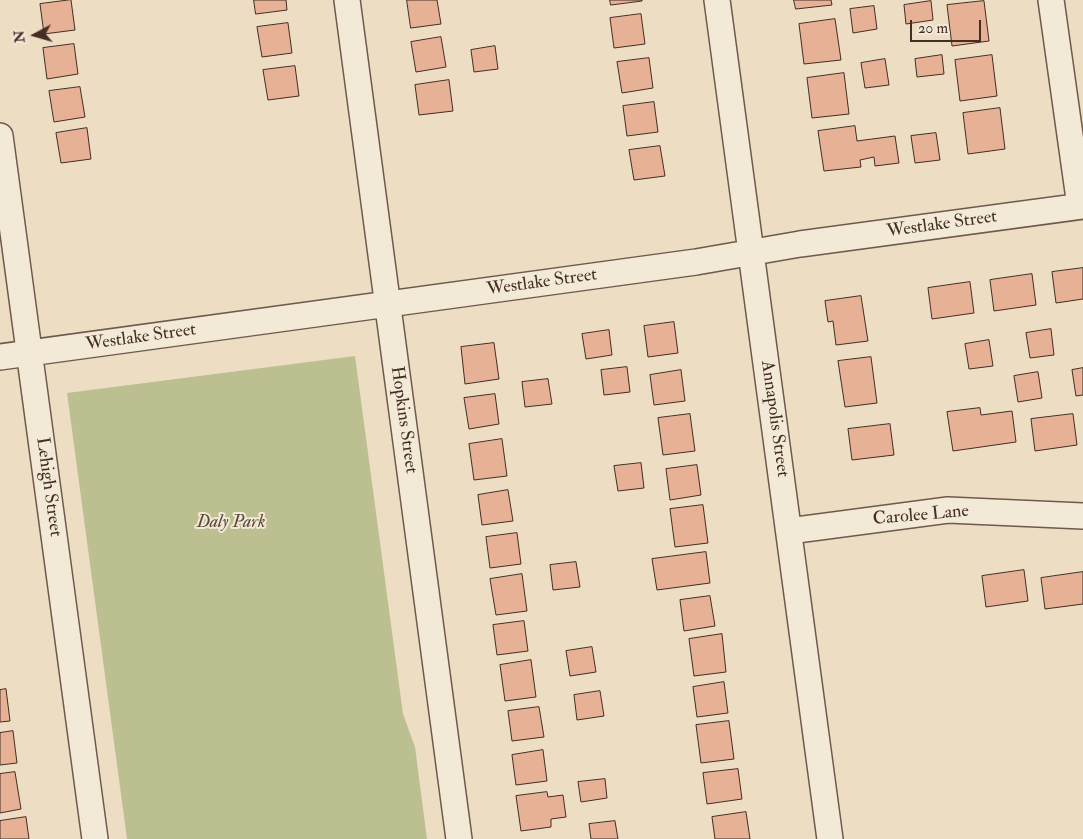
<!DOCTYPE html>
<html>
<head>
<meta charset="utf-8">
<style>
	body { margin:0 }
	#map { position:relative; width:1083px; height:839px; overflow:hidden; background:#edddc2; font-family:"IM FELL Double Pica",serif }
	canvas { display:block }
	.north { position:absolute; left:10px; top:10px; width:50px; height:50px; -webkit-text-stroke:4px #f3e9d7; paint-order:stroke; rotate:264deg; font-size:14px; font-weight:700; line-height:20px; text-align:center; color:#432d24 }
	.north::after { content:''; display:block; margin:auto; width:18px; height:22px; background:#432d24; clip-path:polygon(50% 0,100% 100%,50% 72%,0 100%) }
	.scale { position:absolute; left:910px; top:20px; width:71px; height:22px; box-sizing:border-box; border:2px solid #432d24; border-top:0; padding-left:6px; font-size:15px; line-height:18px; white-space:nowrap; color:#432d24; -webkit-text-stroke:4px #f3e9d7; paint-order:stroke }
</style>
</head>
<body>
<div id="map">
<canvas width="1083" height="839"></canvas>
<div class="north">N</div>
<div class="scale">20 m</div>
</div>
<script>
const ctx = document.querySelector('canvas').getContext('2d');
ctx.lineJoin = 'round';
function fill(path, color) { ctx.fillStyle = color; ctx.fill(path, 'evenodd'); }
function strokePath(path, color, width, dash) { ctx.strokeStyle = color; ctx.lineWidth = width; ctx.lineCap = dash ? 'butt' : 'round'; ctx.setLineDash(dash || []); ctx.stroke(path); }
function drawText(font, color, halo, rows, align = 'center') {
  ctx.font = font + ' "IM FELL Double Pica",serif'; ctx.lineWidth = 4; ctx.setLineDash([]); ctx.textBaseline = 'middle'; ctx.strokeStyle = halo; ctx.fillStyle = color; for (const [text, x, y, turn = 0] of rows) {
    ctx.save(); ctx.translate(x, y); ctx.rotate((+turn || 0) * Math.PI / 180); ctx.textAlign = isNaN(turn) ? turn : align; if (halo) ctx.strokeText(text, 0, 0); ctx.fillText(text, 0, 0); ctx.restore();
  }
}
fill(new Path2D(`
	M355,356l48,358 12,33 12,92h-300l-60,-446z`), '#bcc091');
const building = new Path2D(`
	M71,0l4,30 -31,4 -4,-30z
	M254,0h32l1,10 -31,4z
	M407,0h30l4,24 -30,4z
	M610,0h32v1l-31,4z
	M794,0h37l1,5 -36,4z
	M931,1l2,19 -27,4 -2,-19z
	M984,1l5,40 -37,5 -5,-41z
	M874,6l3,23 -24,4 -3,-24z
	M641,14l4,30 -31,4 -4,-30z
	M835,19l6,41 -37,4 -5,-40z
	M288,23l4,30 -30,4 -5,-30z
	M441,37l5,30 -30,5 -5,-30z
	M74,44l4,30 -31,5 -4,-31z
	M495,46l3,23 -24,3 -3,-22z
	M942,55l2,19 -27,3 -2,-18z
	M992,55l5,41 -37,5 -5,-41z
	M649,58l4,30 -31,5 -5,-31z
	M885,59l4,26 -24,3 -4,-25z
	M295,66l4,30 -31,4 -5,-30z
	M844,73l5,41 -37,4 -5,-40z
	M449,80l4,31 -34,4 -4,-30z
	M80,87l5,30 -31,5 -5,-31z
	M654,102l4,30 -31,4 -4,-30z
	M1000,108l5,41 -37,5 -5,-41z
	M855,126l2,15 38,-5 4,27 -24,3 -1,-9 -14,3 1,7 -37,4 -6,-40z
	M87,128l4,31 -30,4 -5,-30z
	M936,133l4,27 -25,3 -4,-27z
	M660,146l5,30 -31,4 -5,-30z
	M1083,268v31l-27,4 -4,-31z
	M1032,274l4,31 -42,6 -4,-31z
	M970,282l4,31 -42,6 -4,-31z
	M861,296l7,45 -32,4 -3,-24 -5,1 -3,-21z
	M674,322l4,31 -30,4 -4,-31z
	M1051,329l3,26 -24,3 -4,-25z
	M609,330l3,25 -26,4 -4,-25z
	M989,340l4,26 -24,3 -4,-25z
	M494,343l5,36 -34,5 -4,-37z
	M871,357l6,46 -32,4 -7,-46z
	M627,367l3,25 -26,3 -3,-25z
	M1083,368v27l-7,1 -4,-26z
	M681,370l4,31 -31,4 -4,-30z
	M1038,372l4,26 -24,4 -4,-26z
	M548,379l4,25 -27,3 -3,-25z
	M495,394l4,30 -30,5 -5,-31z
	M980,408l1,7 31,-4 4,31 -63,9 -6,-39z
	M690,414l5,37 -32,4 -5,-37z
	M1073,414l4,31 -42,6 -4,-32z
	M890,424l4,31 -42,5 -4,-31z
	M502,439l5,37 -33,4 -5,-36z
	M641,463l3,25 -26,3 -4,-25z
	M697,465l4,30 -31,5 -4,-31z
	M508,490l5,31 -31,4 -4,-30z
	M703,505l5,38 -33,4 -5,-38z
	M517,533l4,31 -31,4 -4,-31z
	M706,552l4,31 -53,7 -5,-31z
	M576,562l4,25 -27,3 -3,-25z
	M1024,570l4,31 -42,6 -4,-31z
	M1083,572v32l-38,5 -4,-31z
	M522,574l5,37 -31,4 -6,-36z
	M710,596l5,30 -31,5 -4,-31z
	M524,621l4,30 -31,4 -4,-30z
	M722,634l4,38 -32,4 -5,-37z
	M592,647l4,25 -26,4 -4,-25z
	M531,660l5,37 -31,4 -5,-36z
	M724,682l4,31 -31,4 -4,-30z
	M6,689l4,32 -10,1v-32z
	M600,691l4,25 -27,4 -3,-25z
	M539,707l5,30 -32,4 -4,-30z
	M729,721l5,38 -33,4 -5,-38z
	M13,731l4,32 -17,2v-32z
	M543,750l4,31 -31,4 -4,-30z
	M738,769l4,30 -35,5 -4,-31z
	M15,772l6,37 -21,4v-39z
	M605,779l2,19 -26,4 -3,-20z
	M547,792l1,5 15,-2 3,22 -15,2v8l-30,4 -5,-35z
	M746,812l4,27h-35l-3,-22z
	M26,817l3,22h-29v-18z
	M615,821l3,18h-27l-2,-15z`);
fill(building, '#e7b196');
strokePath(building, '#432d24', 1);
const minor = new Path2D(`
	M347,0l112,839
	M717,0l113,839
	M1051,0l29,206
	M0,136l95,703
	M0,357l696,-95 104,-18 283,-38
	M789,531l159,-21 135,6`);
strokePath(minor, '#6e594c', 28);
strokePath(minor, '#f3e9d7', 25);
drawText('18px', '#432d24', '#f3e9d7', [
	["Westlake Street",942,225,-8],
	["Westlake Street",542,283,-8],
	["Westlake Street",141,338,-8],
	["Annapolis Street",774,419,82],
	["Hopkins Street",403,420,82],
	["Lehigh Street",48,487,82],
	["Carolee Lane",921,516,-5]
]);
drawText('italic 18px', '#5b4a3a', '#f3e9d7', [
	["Daly Park",231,523]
]);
</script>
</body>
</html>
